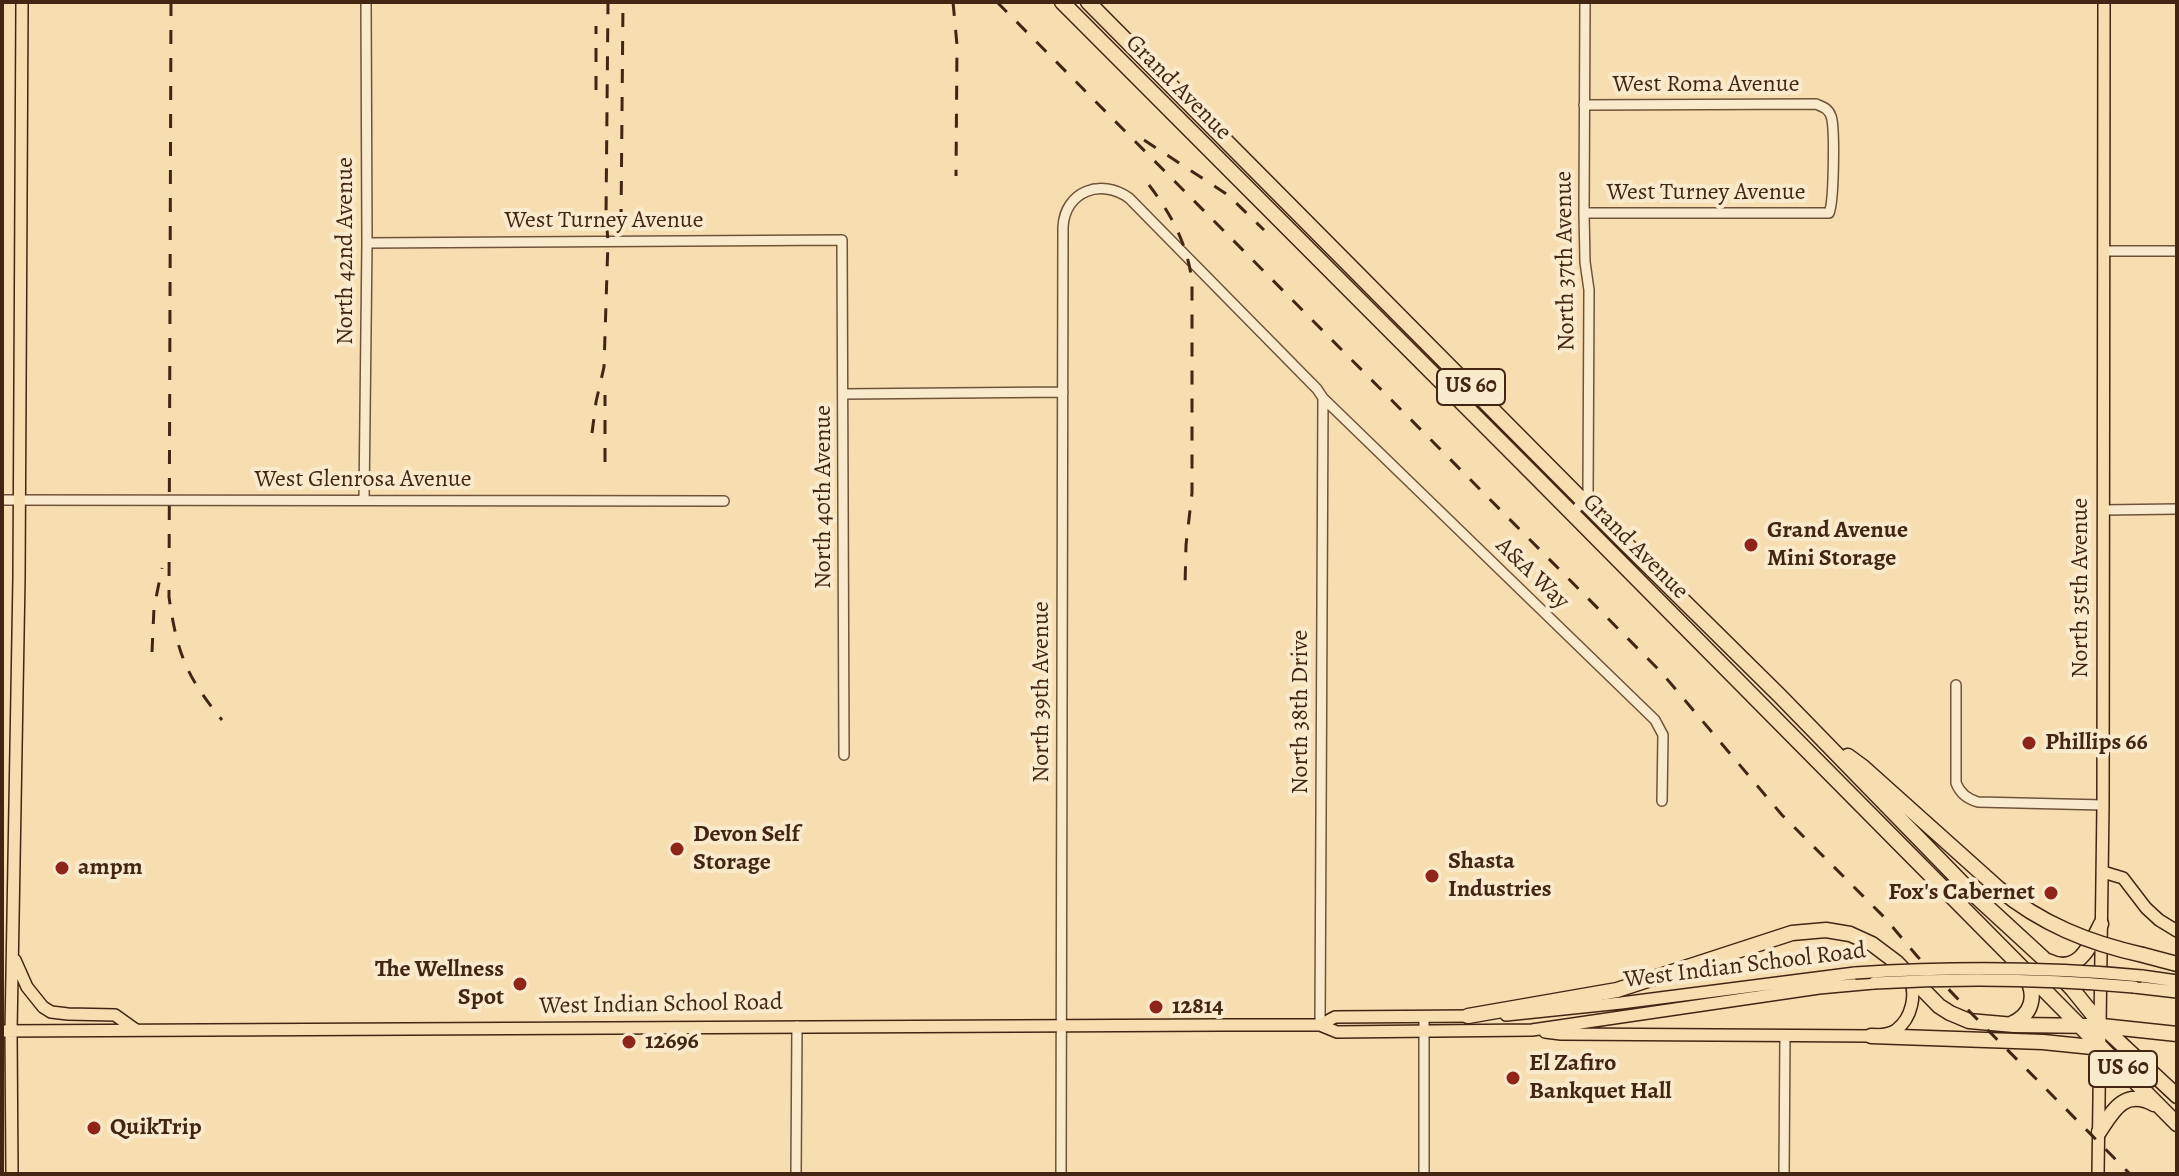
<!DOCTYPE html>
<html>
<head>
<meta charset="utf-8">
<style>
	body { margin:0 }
	#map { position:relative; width:2179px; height:1176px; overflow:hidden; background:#f7deb0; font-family:Alegreya,serif }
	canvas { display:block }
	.frame { position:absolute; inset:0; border:4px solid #422613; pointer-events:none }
</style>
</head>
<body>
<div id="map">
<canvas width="2179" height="1176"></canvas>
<div class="frame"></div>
</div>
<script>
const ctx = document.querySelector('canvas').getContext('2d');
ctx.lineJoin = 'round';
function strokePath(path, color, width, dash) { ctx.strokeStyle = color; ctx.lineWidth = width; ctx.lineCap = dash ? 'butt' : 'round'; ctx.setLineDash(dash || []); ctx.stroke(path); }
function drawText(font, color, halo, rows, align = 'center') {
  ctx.font = font + ' Alegreya,serif'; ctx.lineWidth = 8; ctx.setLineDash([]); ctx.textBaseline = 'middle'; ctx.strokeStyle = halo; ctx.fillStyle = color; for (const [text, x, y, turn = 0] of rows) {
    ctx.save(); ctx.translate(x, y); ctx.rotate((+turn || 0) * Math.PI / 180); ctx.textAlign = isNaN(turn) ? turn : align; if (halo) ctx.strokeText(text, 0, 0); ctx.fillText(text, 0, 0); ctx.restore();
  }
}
const minor = new Path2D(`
	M1584,105l232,-1c7,3 12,4 15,12 4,10 3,87 -2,97h-245
	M367,243l475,-3 2,515
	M2104,251h73
	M844,394l219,-2
	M2,500l722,1
	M364,500l3,-257 -1,-241
	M2103,510l74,-1
	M1572,514l12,-14 4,-8 1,-202 -4,-28 -1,-49 1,-211
	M1956,685v98c4,10 11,16 22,19l125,3
	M1320,1025l3,-627
	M796,1174l1,-148
	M1061,1174l2,-947c2,-36 38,-49 66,-29l188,191 6,9 332,322 8,15 -1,66
	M1424,1174v-158
	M1784,1174l1,-139`);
const major = new Path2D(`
	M2103,872l20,6 23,30 13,12 18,11
	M15,960l12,27 16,20 8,5 17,2 47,1 21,15
	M2142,976l35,5
	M2134,987l43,5
	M1506,1015l115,-12 234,-30
	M1320,1025l15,-8 138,-1
	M2,1031l1218,-6h100l17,7 195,-2 287,-42 55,-5
	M1545,1032l16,2 310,2c8,-1 18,-1 25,-6 16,-12 21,-36 13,-53
	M12,1174l-1,-143 8,-453 3,-576
	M2098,1174l5,-369 1,-803`);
const highway = new Path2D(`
	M1062,2l473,474 642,648
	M1088,2l536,540 156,154 189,194 74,68 30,32 29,36 75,70
	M1848,756l15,11 135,121
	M2143,955l34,9
	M2048,961c30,15 42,-15 53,-37
	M1468,1016l149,-26 175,-57 34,-3 24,4 22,10 24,18 43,44 11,7 19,8 45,4 88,1 75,8
	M2011,1024c21,-9 26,-28 15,-47
	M1871,1036l172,6 59,6
	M2099,1132c14,-21 25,-44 55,-28`);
strokePath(minor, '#6f543a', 12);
strokePath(major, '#422613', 14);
strokePath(highway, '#422613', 17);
strokePath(minor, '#faeacc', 9);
strokePath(major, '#f7deb0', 11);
strokePath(highway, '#f7deb0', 14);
strokePath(new Path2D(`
	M171,2l-2,595c8,56 17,79 53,123
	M953,2l4,43 -1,131
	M997,2l664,670 121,143 103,103 32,38 56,59 157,159
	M596,90v-64
	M1144,140l84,55 36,35
	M1149,185c23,30 38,59 43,96v212l-6,52 -1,41
	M621,223l2,-221
	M592,433l4,-31 8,-35 4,-126 -2,-24 2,-215
	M605,462v-67
	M152,652l2,-44 8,-40`), '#422613', 3, [14, 14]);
const majorBridge = new Path2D(`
	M1855,973c96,-6 191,-6 287,3
	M1874,983c87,-5 173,-4 260,4`);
const highwayBridge = new Path2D(`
	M1998,888c43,36 91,55 145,67`);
strokePath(majorBridge, '#422613', 14, []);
strokePath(highwayBridge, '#422613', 17, []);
strokePath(majorBridge, '#f7deb0', 11);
strokePath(highwayBridge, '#f7deb0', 14);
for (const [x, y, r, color] of [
	[1751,545,8,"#8f2418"],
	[2029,743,8,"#8f2418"],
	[677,849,8,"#8f2418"],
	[62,868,8,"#8f2418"],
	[1432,876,8,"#8f2418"],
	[2051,893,8,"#8f2418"],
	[520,984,8,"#8f2418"],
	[1156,1007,8,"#8f2418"],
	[629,1042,8,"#8f2418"],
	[1513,1078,8,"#8f2418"],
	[94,1128,8,"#8f2418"]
]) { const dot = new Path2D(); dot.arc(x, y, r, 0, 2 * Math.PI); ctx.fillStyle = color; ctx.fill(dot); strokePath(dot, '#faeacc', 3); }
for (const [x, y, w] of [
	[1471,387,68],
	[2123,1069,68]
]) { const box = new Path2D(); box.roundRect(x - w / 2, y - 18, w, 36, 6); ctx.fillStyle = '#faeacc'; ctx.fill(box); strokePath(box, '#422613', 2); }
drawText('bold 22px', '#422613', null, [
	["US 60",1471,387],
	["US 60",2123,1069]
]);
drawText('24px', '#422613', '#faeacc', [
	["West Roma Avenue",1706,85],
	["Grand Avenue",1178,88,45],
	["West Turney Avenue",1706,193],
	["West Turney Avenue",604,221],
	["North 42nd Avenue",346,251,-90],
	["North 37th Avenue",1566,261,-91],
	["West Glenrosa Avenue",363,480],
	["North 40th Avenue",824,497,-90],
	["Grand Avenue",1635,547,45],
	["A&A Way",1532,574,44],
	["North 35th Avenue",2081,588,-90],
	["North 39th Avenue",1042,692,-90],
	["North 38th Drive",1301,712,-90],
	["West Indian School Road",1745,966,-7],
	["West Indian School Road",661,1005,-1]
]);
drawText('bold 24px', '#422613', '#faeacc', [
	["Grand Avenue",1767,531],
	["Mini Storage",1767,559],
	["Phillips 66",2045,743],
	["Devon Self",693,835],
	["Storage",693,863],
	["Shasta",1448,862],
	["Industries",1448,890],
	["ampm",78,868],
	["Fox's Cabernet",2035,893,"right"],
	["The Wellness",504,970,"right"],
	["Spot",504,998,"right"],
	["12814",1172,1007],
	["12696",645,1042],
	["El Zafiro",1529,1064],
	["Bankquet Hall",1529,1092],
	["QuikTrip",110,1128]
], 'left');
</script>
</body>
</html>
